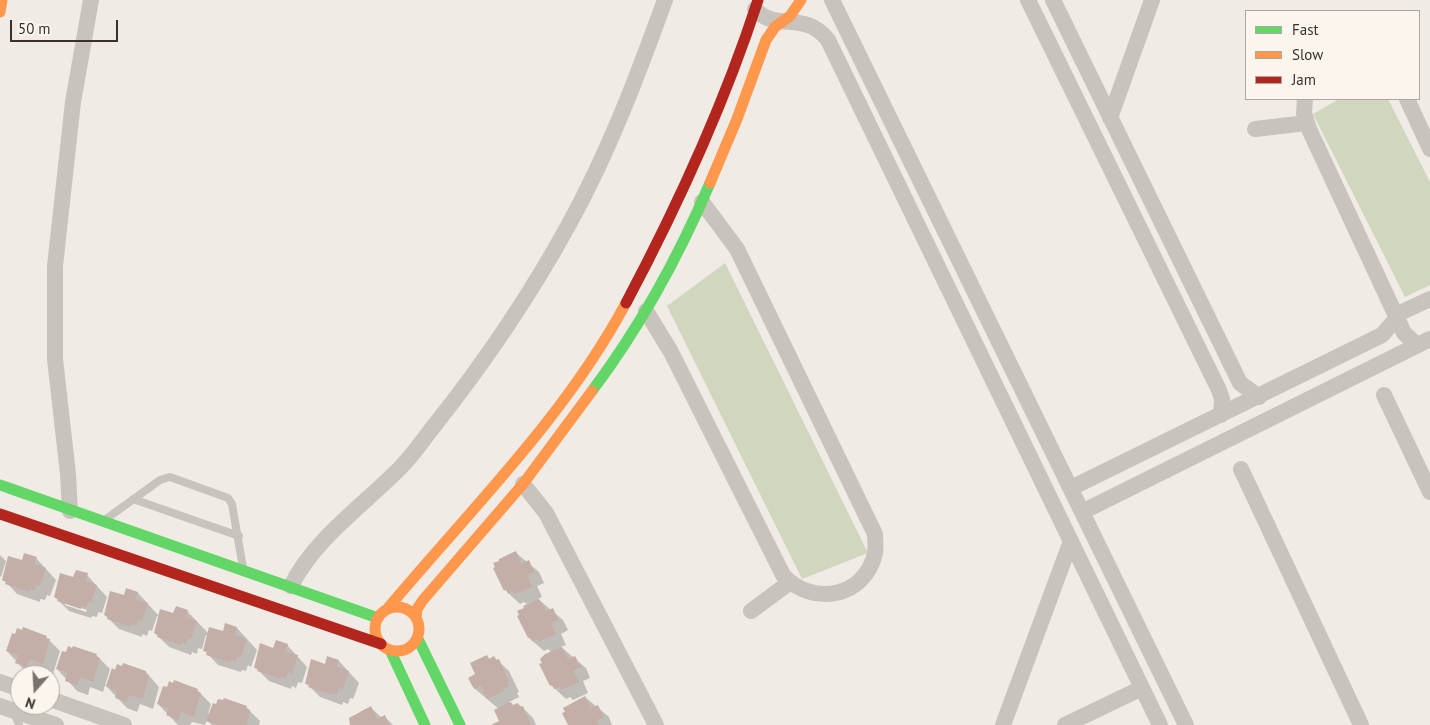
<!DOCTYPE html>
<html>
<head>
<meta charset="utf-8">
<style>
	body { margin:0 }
	#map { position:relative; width:1430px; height:725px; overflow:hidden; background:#f0ebe5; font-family:"PT Sans",sans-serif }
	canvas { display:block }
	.legend { position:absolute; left:1245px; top:10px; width:175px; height:90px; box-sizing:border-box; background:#fbf5ee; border:1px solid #aea6a0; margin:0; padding:6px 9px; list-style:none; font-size:15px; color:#3b302b }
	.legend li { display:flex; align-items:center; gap:10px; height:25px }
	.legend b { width:25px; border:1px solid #aea6a0 }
	.north { position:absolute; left:10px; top:665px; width:50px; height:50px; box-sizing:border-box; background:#fbf5ee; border:1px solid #aea6a0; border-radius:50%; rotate:199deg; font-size:14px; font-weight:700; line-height:20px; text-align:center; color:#3b302b }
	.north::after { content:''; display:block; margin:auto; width:18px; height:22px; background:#7a716c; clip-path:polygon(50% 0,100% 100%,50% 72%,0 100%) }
	.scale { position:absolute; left:10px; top:20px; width:108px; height:22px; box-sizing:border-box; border:2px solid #3b302b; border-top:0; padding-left:6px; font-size:15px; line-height:18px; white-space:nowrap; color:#3b302b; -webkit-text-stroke:4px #fbf5ee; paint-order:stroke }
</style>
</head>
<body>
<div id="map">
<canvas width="1430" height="725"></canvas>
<ul class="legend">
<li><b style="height:6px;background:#63d668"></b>Fast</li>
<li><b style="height:6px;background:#ff974d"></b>Slow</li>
<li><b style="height:6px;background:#b3261e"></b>Jam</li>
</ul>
<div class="north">N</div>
<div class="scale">50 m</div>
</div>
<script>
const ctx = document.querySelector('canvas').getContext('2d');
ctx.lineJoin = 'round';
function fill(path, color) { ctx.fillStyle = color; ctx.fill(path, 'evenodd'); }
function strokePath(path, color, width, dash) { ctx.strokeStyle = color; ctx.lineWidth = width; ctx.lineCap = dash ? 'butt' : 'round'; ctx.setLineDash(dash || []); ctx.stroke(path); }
fill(new Path2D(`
	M1339,99h49l42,83v103l-25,12 -92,-183z
	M725,263l143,290 -66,26 -135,-273z`), '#d1d6bf');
fill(new Path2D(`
	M515,552l24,20 5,11 -7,3 5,11 -4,2 25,21 5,10 -7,4 5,11 -5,2 25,21 4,10 -7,3 5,12 -15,7 -3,-3 -4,2 -15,-14 1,-32 -4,-4 -4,2 -15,-13 -8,-23 15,-13 -1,-1 -8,3 -3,-2 -4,2 -15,-14z
	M0,555l6,6 -5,16 -1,-1z
	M36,558l20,22 -6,16 -3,-1 -2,5 -5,-1v3l-23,-8 -13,-14 18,-18z
	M87,575l20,22 -5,16 -4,-1 -1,5 -5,-1 -1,2 -22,-7 -14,-14 19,-18zM65,602l22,8 -1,2 -21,-7z
	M138,593l21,23 28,-5 22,23 15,-1 2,-8 11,3 20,22 -6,17 -3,-2 -2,6 -4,-1 -1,2 -23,-7 -13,-14 3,-15 -2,-1 -4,14 -4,-1 -1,6 -5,-2 -1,3 -22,-8 -14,-14 4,-16 -2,-1 -5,15 -3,-1 -2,6 -5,-2v3l-23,-8 -14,-14 20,-18z
	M46,637l14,14 -7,23 -13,-5 -2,6 -11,-2 -20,-22z
	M287,645l20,22 -5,16 -4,-1 -2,6 -4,-2 -1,3 -22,-8 -14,-14 19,-18z
	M96,655l14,14 -7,23 -13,-5 -2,8 -11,-4 -20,-22z
	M487,657l3,2 4,-2 15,14 10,21 -2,1 2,4 -10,5 4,4 5,-2 4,3 11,11 3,7h-42l7,-3 -2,-13 -24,-20 2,-14z
	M339,661l20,22 -6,16 -3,-1 -2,6 -5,-2 -1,3 -22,-8 -14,-14 19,-18z
	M124,665l22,7 13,15 -6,22 -13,-5 -3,8 -10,-4 -22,-23h2l9,-14z
	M197,690l14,14 -3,10 16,-15 22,8 14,14 -1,4h-47l-5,-5 -2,5 -13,-3 -2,3h-12l-20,-21z
	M585,697l24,20 3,8h-42z
	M371,708l11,10 3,-1 8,8h-42z`), '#0003');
fill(new Path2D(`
	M516,551l5,13 8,-4 5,12 -7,3 5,12 -17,7 -2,-3 -5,3 -2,-5 -2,2 -11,-23 2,-1 -2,-4 6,-2v-2z
	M24,553l13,4 -3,7 12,4 -6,18 -4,-1 -2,6 -4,-2 -1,3 -24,-8 1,-2 -4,-2 6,-24 14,4z
	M76,570l12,3 -2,8 11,4 -6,18 -3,-1 -2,6 -4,-2 -1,3 -24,-8 1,-2 -4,-2 6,-24 13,4z
	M126,588l12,4 -2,7 12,4 -6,18 -4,-1 -1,6 -5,-2 -1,3 -24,-8 1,-2 -4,-2 6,-24 14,4z
	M539,599l7,12 7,-3 5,12 -7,3 5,11 -17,8 -1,-3 -6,2 -2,-4 -2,1 -11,-22 2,-1 -2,-4 7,-3 -1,-2z
	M176,606l12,4 -2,7 11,4 -6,18 -3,-1 -2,6 -5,-2v3l-24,-8 1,-2 -4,-2 6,-24 13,4z
	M225,623l12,4 -2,8 12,4 -6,18 -4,-1 -1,5 -5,-1 -1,2 -24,-7 1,-3 -4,-1 6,-24 14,4z
	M23,627l24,9 -1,2 4,1 -7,25 -13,-5 -3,8 -12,-4 3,-8 -12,-4 6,-18 3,1 2,-6 5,2z
	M276,640l12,4 -3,8 13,3 -6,19 -4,-2 -2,6 -5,-1v2l-24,-8 1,-2 -4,-1 6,-25 13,5z
	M68,646l4,2 1,-2 24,8 -1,2 4,2 -7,24 -13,-5 -3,8 -12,-4 3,-8 -12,-4 6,-18 4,1z
	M562,647l6,12 7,-3 6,11 -8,4 6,11 -18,8 -1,-3 -6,2 -2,-4 -2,1 -11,-22 3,-1 -2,-4 5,-5z
	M487,655l2,4 5,-3 2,4 3,-1 10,23 -2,1 2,3 -6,3 1,2 -17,8 -6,-13 -7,3 -6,-11 7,-4 -5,-11z
	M327,656l12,4 -2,7 12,4 -6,18 -4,-1 -2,6 -4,-1 -1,2 -24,-8 1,-2 -4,-1 6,-25 14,5z
	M123,663l23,8 -1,3 4,1 -6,24 -14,-4 -2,7 -12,-4 2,-7 -11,-5 6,-18 3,2 2,-6 5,2z
	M174,680l24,9 -1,2 4,2 -7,24 -13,-5 -3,8 -12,-5 3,-7 -12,-4 6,-18 4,1 2,-6 4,2z
	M585,696l6,12 7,-3 6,12 -7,3 2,5h-31l-6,-12 3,-1 -2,-4z
	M224,698l23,8 -1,2 4,2 -3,15h-30l-11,-4 7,-18 3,1 2,-5 5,1z
	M511,702l2,3 5,-2 2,4 3,-1 8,19h-40l8,-4 -5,-11z
	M371,706l6,13 8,-4 4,10h-39l-1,-7z`), '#c3afa7');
strokePath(new Path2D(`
	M133,499l106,37
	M106,519l54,-39 10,-3 58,21 4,6 11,64
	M14,712l5,13`), '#c9c3be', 8);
strokePath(new Path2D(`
	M832,0l354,725
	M1028,0l191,390 3,9 -1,16
	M1053,0l187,383 19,14
	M755,9c21,24 49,0 73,31l332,685
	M1305,99l-1,14 5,16 95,204 13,12
	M1407,99l23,50
	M1110,118l42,-118
	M1255,129l52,-6
	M646,311l25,41 112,223c29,32 82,23 92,-22 1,-6 0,-13 0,-19l-138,-285 -35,-47
	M1384,395l46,97
	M1241,469l120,256
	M523,484l23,29 110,212
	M1071,488l311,-153 20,-23 28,-13
	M70,511l-2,-37 -13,-115v-93l18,-164 18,-102
	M1082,512l348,-173
	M291,586c24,-48 73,-81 110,-119 12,-12 22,-27 33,-41 50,-63 95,-129 134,-200 40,-72 69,-149 97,-226
	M751,611l38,-28
	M0,682l20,7
	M50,699l74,26
	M0,706l56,19
	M1003,725l68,-184
	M1065,725l77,-37`), '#c9c3be', 16);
strokePath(new Path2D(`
	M592,391c48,-64 87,-135 118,-208
	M0,485l378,133
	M418,639l42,86
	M390,650l35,75`), '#63d668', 11);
strokePath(new Path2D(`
	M0,12l2,-12
	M710,183l27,-64 29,-79 9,-13 15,-11 11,-16
	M375 629a22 22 0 1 1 44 0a22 22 0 1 1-44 0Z
	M388,608c82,-98 177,-191 238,-305
	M416,617l1,-8 6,-9 100,-116 69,-93`), '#ff974d', 11);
strokePath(new Path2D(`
	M626,303c52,-98 98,-198 132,-303
	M0,514l381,130`), '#b3261e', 11);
</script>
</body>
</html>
